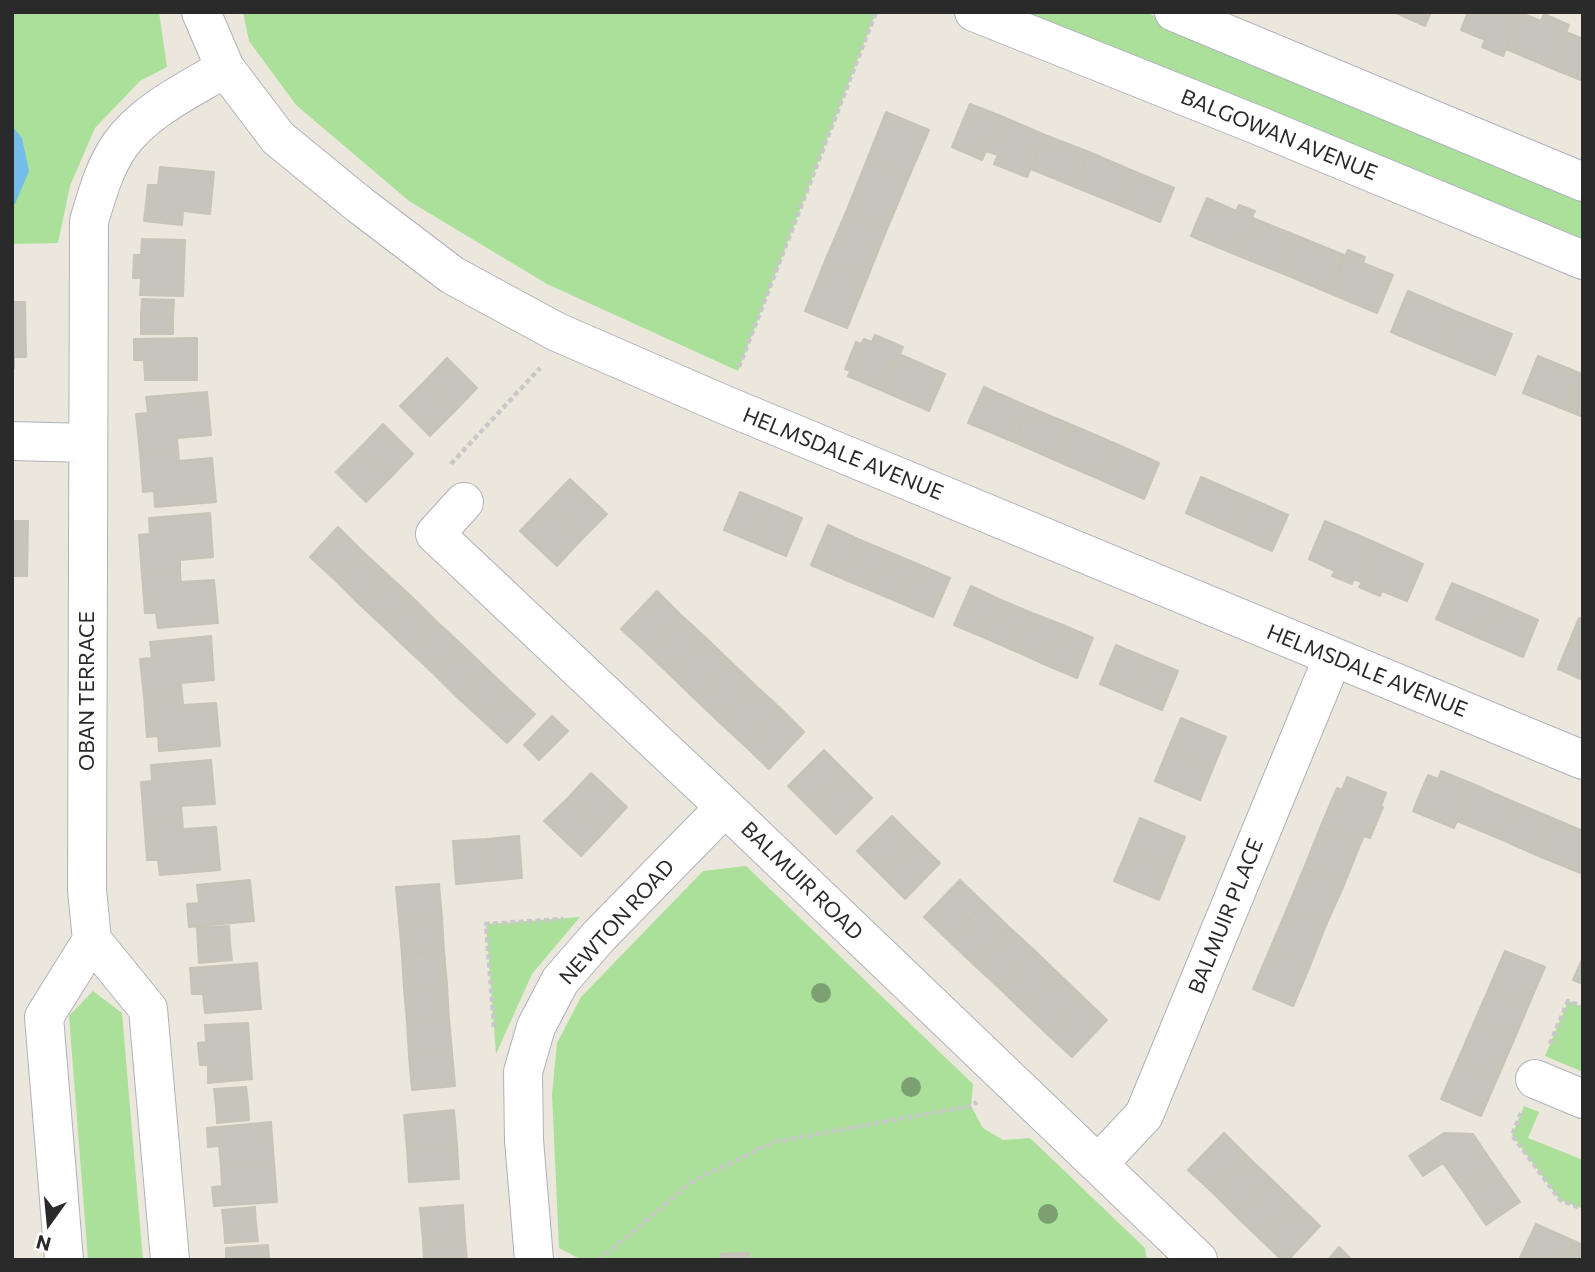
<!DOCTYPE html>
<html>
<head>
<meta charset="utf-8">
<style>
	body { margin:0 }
	#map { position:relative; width:1595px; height:1272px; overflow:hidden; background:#ece7dd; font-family:Commissioner,sans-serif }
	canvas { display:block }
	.frame { position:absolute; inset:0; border:14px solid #2a2a2a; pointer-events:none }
	.north { position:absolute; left:14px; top:1188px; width:70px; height:70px; -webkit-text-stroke:5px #fff; paint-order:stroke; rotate:195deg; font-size:19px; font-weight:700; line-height:28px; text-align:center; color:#2a2a2a }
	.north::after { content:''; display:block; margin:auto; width:24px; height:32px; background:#2a2a2a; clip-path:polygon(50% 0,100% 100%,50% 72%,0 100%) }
</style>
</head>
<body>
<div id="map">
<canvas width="1595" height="1272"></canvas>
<div class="frame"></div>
<div class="north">N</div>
</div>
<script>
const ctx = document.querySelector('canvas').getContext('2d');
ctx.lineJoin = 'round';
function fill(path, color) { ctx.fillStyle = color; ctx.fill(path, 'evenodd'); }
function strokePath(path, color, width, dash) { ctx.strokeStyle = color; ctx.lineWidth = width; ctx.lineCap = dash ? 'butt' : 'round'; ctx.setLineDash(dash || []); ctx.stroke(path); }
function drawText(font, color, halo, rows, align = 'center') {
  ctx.font = font + ' Commissioner,sans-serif'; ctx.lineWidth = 5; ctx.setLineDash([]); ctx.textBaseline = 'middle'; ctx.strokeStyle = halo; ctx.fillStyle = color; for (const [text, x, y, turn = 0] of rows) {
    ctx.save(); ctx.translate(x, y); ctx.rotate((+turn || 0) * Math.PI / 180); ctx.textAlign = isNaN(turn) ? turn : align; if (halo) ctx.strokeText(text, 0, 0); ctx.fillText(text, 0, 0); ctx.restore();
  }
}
fill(new Path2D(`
	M12,12h147l8,55 -27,14 -45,47 -25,58 -12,57 -46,1z
	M243,12h633l-138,359 -191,-87 -138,-83 -113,-96 -47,-64z
	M1005,12h140l45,19 393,162v55z
	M746,866l227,218 -2,22 12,22 20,12 27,-2 115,110 2,12h-565l-23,-12 -7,-154 5,-51 24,-46 122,-126z
	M580,917l-48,57 -36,80 -10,-130z
	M93,991l29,22 21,247h-55l-19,-244z
	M1568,1001l15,6v65l-38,-16z
	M1524,1106l15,6 -11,26 55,22v49l-23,-9 -48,-65z`), '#abe09b');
fill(new Path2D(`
	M12,126l10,12 7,33 -14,33 -3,2z`), '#74bcea');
const building = new Path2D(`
	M1394,12h37l-6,14z
	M1468,12l53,1 -18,43 -21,-9 3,-7 -24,-10z
	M1521,13l20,8 3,-7 25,11 -18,43 -45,-19z
	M1566,32l17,7v42l-32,-13z
	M970,104l31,12 -19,44 -30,-13z
	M886,112l43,18 -21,49 -42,-17z
	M1001,116l44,19 -18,42 -33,-13 4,-9 -12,-4z
	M1045,135l44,17 -14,35 -44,-18z
	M1089,152l42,18 -14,34 -42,-17z
	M866,162l42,17 -21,50 -41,-17z
	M160,167l54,5 -4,42 -27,-3 -1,14 -38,-4 4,-36h10z
	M1131,170l43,18 -14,34 -43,-18z
	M1207,198l29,13 3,-6 16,6 -3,6 3,2 -16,37 -48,-20z
	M846,212l41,17 -20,50 -42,-18z
	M1255,219l45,18 -16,37 -45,-18z
	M1300,237l44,18 -15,38 -45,-19z
	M142,239l43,1 -2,56 -43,-1 1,-17h-8l1,-23h7z
	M1348,250l17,7 -2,6 30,12 -16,38 -48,-20z
	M825,261l42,18 -20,49 -42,-17z
	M1408,291l52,22 -17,41 -52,-22z
	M142,299l32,1 -1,17 -32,-1z
	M12,302h13l1,55h-12v11z
	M1460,313l52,21 -17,41 -52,-21z
	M141,316l32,1v17h-32z
	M875,335l28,12 -20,44 -35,-15 2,-5 -5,-2 11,-27 5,2 3,-5 8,3z
	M197,338v42h-52l-1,-20h-10v-21z
	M899,354l46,20 -16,37 -46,-20z
	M1538,356l44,18 -16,36 -43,-17z
	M447,358l30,30 -23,24 -30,-30z
	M1582,374h1v43l-17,-7z
	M424,382l30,30 -24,24 -30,-30z
	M984,387l45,20 -15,35 -46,-19z
	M207,392l4,43 -34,3 1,11 -38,4 -4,-39 12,-1 -2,-16z
	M1029,407l43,18 -15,36 -43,-19z
	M383,424l30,30 -23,24 -31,-29z
	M1072,425l42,18 -15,36 -42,-18z
	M1114,443l45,20 -15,36 -45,-20z
	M178,449l1,12 33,-3 4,44 -61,5 -1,-16 -11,1 -3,-39z
	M359,449l31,29 -24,24 -30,-30z
	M1201,477l44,19 -16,36 -43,-19z
	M570,479l37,35 -25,25 -37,-34z
	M740,492l31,13 -16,38 -31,-13z
	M1245,496l43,19 -16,36 -43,-19z
	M545,505l37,34 -25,27 -37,-35z
	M771,505l31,13 -16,38 -31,-13z
	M12,510l1,11h15l-1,55h-15z
	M210,513l3,44 -33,3v11l-38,4 -3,-40 11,-1 -1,-16z
	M1325,521l49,21 -16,39 -4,-2 -2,5 -20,-8 3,-5 -26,-12z
	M828,525l30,14 -17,39 -30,-13z
	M338,527l24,24 -27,29 -25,-23z
	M858,539l31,13 -17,39 -31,-13z
	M1374,542l49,22 -16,37 -25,-10 -2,5 -21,-9 3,-5 -4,-1z
	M362,551l25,23 -28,30 -24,-24z
	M889,552l31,13 -17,39 -31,-13z
	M920,565l30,13 -17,39 -30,-13z
	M180,571l1,11 33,-2 4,43 -60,5 -2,-15h-11l-3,-38z
	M387,574l25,23 -28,30 -25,-23z
	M1452,583l43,18 -16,37 -43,-19z
	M971,586l30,14 -16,38 -31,-13z
	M657,591l24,24 -35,37 -25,-23z
	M412,597l24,24 -28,29 -24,-23z
	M1001,600l31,13 -17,38 -30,-13z
	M1495,601l43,19 -15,37 -44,-19z
	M1032,613l31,12 -17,40 -31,-14z
	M681,615l25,23 -36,37 -24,-23z
	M1579,618l4,1v61l-25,-11z
	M436,621l25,23 -28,29 -25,-23z
	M1063,625l30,13 -16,40 -31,-13z
	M211,636l3,44 -33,3 1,11 -38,3 -4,-38 12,-1 -2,-16z
	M706,638l24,23 -35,38 -25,-24z
	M461,644l24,23 -28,30 -24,-24z
	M1116,645l31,13 -16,39 -31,-13z
	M1147,658l31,13 -16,39 -31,-13z
	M730,661l25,24 -36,37 -24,-23z
	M485,667l25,24 -28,29 -25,-23z
	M755,685l25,23 -36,37 -25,-23z
	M510,691l25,23 -28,29 -25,-23z
	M182,694l1,11 33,-2 4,43 -61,5 -1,-15 -11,1 -3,-40z
	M780,708l24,24 -35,37 -25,-24z
	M552,716l16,15 -29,29 -15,-15z
	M1181,718l45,19 -13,31 -45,-19z
	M1168,749l45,19 -13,32 -45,-19z
	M824,750l24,24 -36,36 -24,-24z
	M211,760l4,44 -34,2 1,12 -38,3 -3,-39 11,-1 -1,-16z
	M1441,771l32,13 -19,44 -41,-17 15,-36 10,4z
	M591,773l36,34 -23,25 -36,-34z
	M848,774l24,24 -36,36 -24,-24z
	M1347,777l39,16 -5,13 2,1 -13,31 -6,-2 -4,9 -40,-17 17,-40 5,2z
	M1473,784l41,18 -16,36 -41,-17z
	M568,798l36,34 -23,24 -37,-35z
	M1514,802l43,18 -16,37 -43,-19z
	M892,816l24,24 -35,35 -24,-24z
	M182,818l1,11 33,-2 4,43 -60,5 -2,-15h-11l-3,-39z
	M1140,818l45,19 -13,31 -45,-18z
	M1557,820l26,11v43l-42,-17z
	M1320,828l40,17 -16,40 -40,-17z
	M519,836l3,42 -32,3 -4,-42z
	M486,839l4,42 -34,3 -3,-43z
	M916,840l24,23 -35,36 -24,-24z
	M1127,850l45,18 -13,32 -45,-19z
	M1304,868l40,17 -18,40 -39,-16z
	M250,880l4,41 -65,6 -2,-23 12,-1 -2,-18z
	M960,880l24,23 -35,38 -25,-24z
	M439,884l3,34 -43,3 -3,-34z
	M984,903l25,24 -36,37 -24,-23z
	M1287,909l39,16 -16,41 -40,-17z
	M442,918l2,33 -42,4 -3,-34z
	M229,926l1,17 -32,3 -1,-18z
	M1009,927l25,23 -36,37 -25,-23z
	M230,943l2,17 -33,3 -1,-17z
	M1270,949l40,17 -17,40 -40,-17z
	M1034,950l24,23 -35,38 -25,-24z
	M444,951l3,34 -43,4 -2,-34z
	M1505,951l40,16 -16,37 -40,-16z
	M1583,957v27l-10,-4z
	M257,963l4,46 -56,4 -2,-19h-11l-2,-26z
	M1058,973l25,24 -36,37 -24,-23z
	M447,985l2,34 -42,3 -3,-33z
	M1489,988l40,16 -16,38 -40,-17z
	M1083,997l24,23 -35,37 -25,-23z
	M449,1019l3,33 -43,4 -2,-34z
	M248,1023l4,56 -44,4v-18h-8l-2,-22 8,-1 -1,-17z
	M1473,1025l40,17 -16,37 -40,-17z
	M452,1052l3,34 -43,4 -3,-34z
	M1457,1062l40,17 -16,37 -40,-17z
	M246,1087l2,16 -32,3 -2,-17z
	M248,1103l1,17 -32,3 -1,-17z
	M454,1110l3,35 -50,4 -3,-34z
	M271,1122l3,40 -53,4 -2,-20 -11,1 -1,-19z
	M1224,1133l24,24 -35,36 -25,-23z
	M1444,1133l29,1 23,34 -33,23 -20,-28 -20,13 -14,-20z
	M457,1145l2,34 -50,3 -2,-33z
	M1248,1157l24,23 -36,36 -23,-23z
	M274,1162l3,40 -63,4 -2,-19 10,-1 -1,-20z
	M1496,1168l24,34 -34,23 -23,-34z
	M1272,1180l24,23 -35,37 -25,-24z
	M1296,1203l24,23 -32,34h-6l-21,-20z
	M463,1205l2,34 -42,2 -3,-33z
	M255,1207l1,17 -32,2 -2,-16z
	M256,1224l2,17 -33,2 -1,-17z
	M1536,1224l38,17 -9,19h-46z
	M465,1239l2,21h-43l-1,-19z
	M1574,1241l9,4v15h-18z
	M268,1245l1,15h-43v-12z
	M1339,1247l13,13h-24z
	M749,1253v7h-29v-6z`);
fill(building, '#c7c4bc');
strokePath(building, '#c7c3b7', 2);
const minor = new Path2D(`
	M201,12l24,56 53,70 82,67 92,70 105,57 168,73 858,355
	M974,12l283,113 326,135
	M1174,12l409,170
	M12,441l76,2
	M464,502l-29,32 290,273 473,453
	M1535,1079l48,20
	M1099,1163l45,-48 189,-458
	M64,1260l-20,-243 48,-77
	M170,1260l-22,-251 -56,-69 -5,-50 2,-669c8,-26 15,-53 31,-76 25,-35 69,-55 105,-77
	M534,1260l-10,-120 -1,-68 13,-45 24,-46 39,-45 126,-129`);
strokePath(minor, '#b0b1bd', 40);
strokePath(new Path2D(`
	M739,367l137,-355
	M451,464l89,-96
	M494,1027l-8,-103 77,-5
	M1550,1044l18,-43 15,6
	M1521,1113l-9,22 48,65 23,9
	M599,1260l94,-79 81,-39 197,-36 6,-4`), '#c8c8c8', 4.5, [5, 3.5]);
strokePath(minor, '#fff', 38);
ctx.fillStyle = '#7da073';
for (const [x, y] of [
	[821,993],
	[911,1087],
	[1048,1214]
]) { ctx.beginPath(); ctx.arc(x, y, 10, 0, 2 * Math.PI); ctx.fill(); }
drawText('21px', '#2a2a2a', '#fff', [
	["BALGOWAN AVENUE",1279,135,22],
	["HELMSDALE AVENUE",843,454,22],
	["HELMSDALE AVENUE",1367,671,22],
	["OBAN TERRACE",87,691,-90],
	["BALMUIR ROAD",802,881,44],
	["BALMUIR PLACE",1226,916,-68],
	["NEWTON ROAD",617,922,-48]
]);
</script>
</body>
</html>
